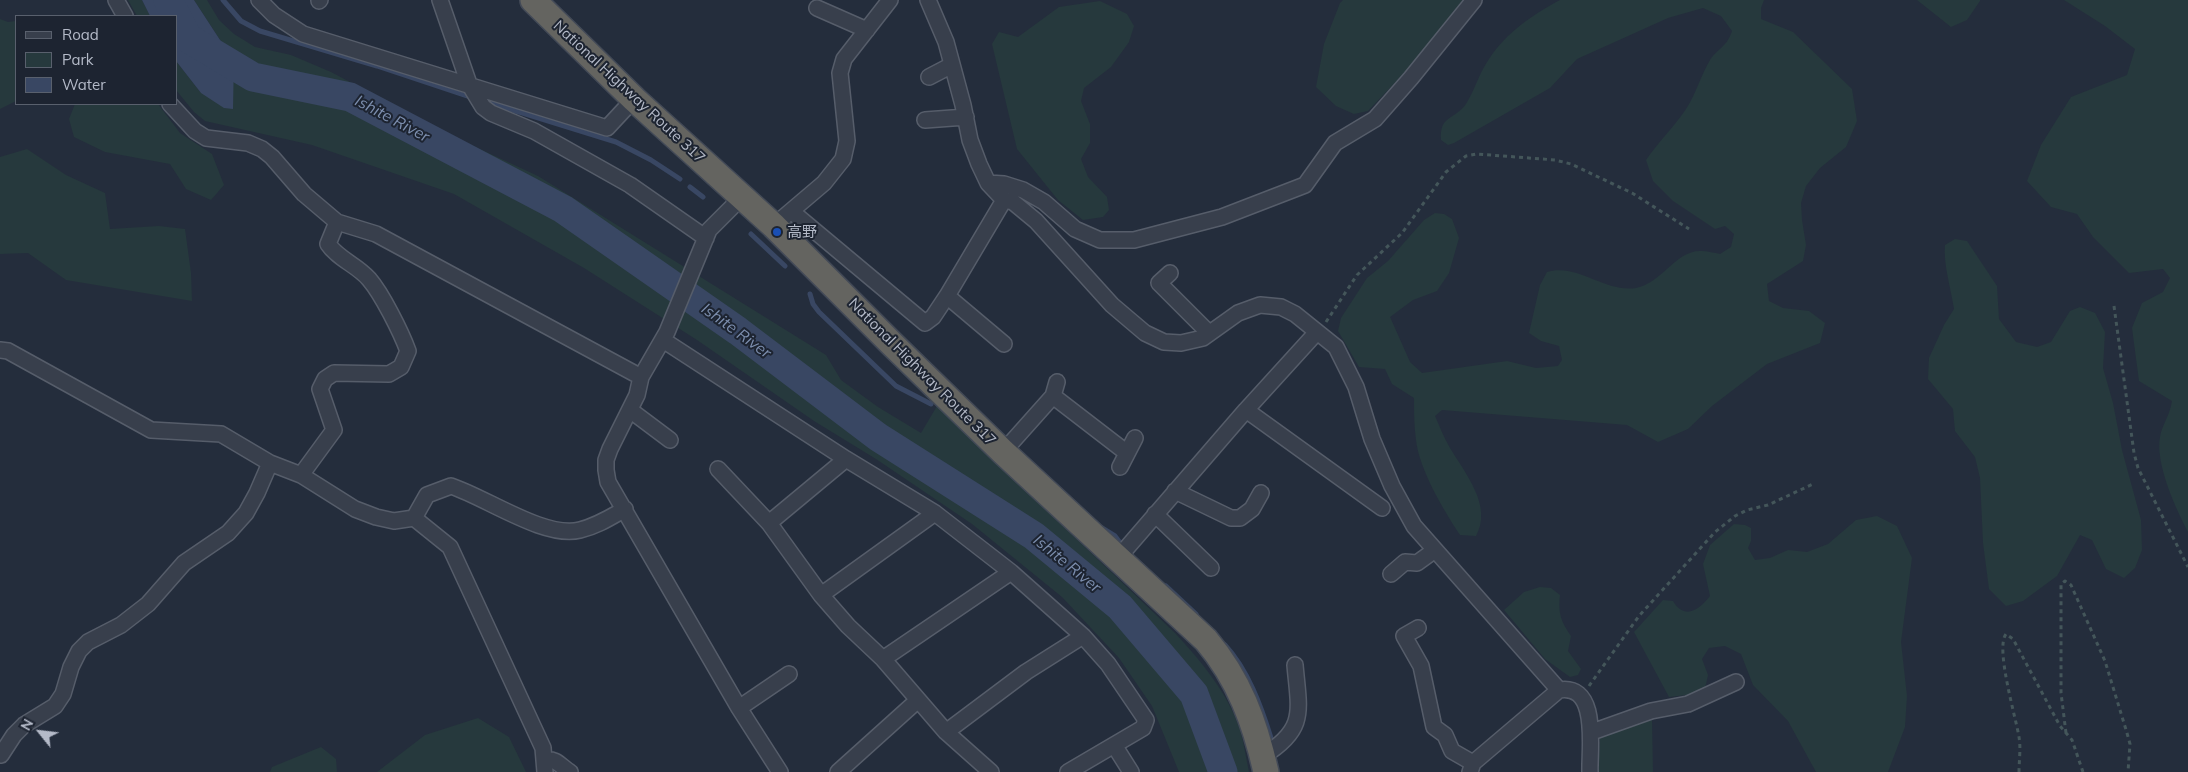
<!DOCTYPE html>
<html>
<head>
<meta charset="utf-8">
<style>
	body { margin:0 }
	#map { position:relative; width:2188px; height:772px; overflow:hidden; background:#242d3c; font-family:Mulish,sans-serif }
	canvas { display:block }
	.legend { position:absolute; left:15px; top:15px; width:162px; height:90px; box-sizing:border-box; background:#1d2431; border:1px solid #59606d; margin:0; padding:6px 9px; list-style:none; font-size:15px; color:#b4bac8 }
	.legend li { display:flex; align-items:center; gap:10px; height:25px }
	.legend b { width:25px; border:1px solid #59606d }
	.north { position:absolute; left:15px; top:707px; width:50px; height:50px; -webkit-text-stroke:4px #1d2431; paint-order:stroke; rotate:299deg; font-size:14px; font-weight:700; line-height:20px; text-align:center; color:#b4bac8 }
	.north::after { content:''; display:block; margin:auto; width:18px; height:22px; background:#b4bac8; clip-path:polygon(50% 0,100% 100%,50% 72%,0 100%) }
</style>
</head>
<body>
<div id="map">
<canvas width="2188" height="772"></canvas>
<ul class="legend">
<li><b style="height:6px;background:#383f4c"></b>Road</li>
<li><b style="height:14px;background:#26393d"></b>Park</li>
<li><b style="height:14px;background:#394763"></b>Water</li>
</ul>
<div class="north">N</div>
</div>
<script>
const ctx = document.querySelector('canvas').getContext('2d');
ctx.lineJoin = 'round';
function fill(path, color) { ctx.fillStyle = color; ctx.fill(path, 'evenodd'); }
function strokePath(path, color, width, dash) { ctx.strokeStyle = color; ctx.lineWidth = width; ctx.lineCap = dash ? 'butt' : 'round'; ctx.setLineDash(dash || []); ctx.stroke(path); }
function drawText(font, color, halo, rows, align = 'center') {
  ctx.font = font + ' Mulish,"Noto Sans JP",sans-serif'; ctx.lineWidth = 4; ctx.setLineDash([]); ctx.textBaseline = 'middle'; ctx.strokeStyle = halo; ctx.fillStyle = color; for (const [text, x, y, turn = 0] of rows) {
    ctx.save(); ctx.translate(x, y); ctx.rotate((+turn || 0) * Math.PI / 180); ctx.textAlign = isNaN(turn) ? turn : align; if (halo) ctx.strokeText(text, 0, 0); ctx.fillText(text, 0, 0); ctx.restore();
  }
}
fill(new Path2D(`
	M128,0h14l8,16h-13z
	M194,0h13l12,20 15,14 21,13 36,8 40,17 123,65 84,39 288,179 15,25 37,27 43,26 16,-27 238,227c26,28 53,60 65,97 4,13 6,28 9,42h-70l-27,-66 -33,-48 -57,-61 -90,-73 -96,-65 -62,-38 -117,-81 -113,-72 -130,-74 -142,-49 -107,-24 -11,-9 -18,-22v-29l25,32 33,-37 -12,-13z
	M1343,0h120l-56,70 -39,41 -14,3 -18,-8 -20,-19 8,-43 16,-41z
	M1560,0h204l-3,8v11l32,13 59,57 5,32 -11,26 -26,21 -14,18 -5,17 1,17 4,25 -3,16 -36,23 2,17 14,7 26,3 16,12 -5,20 -53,21 -55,42 -24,23 -30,13 -31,-17 -185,-15 -7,6c5,11 9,22 15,32 15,25 43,58 26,88l-16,-1c-16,-24 -41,-66 -44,-95 -2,-14 -2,-28 -2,-42l-22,-14 -7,-15 -26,-2 -21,-36 3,-13 26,-40 21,-17 36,-41 11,-7 9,1 8,5 7,19 -10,35 -12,18 -24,9 -23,17 20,45 12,11 85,-12 29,7 22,-2 4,-6 -3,-14 -18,-5 -12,-8 11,-48 7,-13c31,-9 58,21 89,16 26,-5 40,-38 65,-37 7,0 13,2 19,3l11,-7 3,-13 -9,-8 -10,3 -42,-28 -20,-20 -7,-21c13,-19 30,-35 42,-54 9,-15 13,-31 22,-46 8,-12 17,-13 22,-29l-11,-15 -18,-8 -35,10 -91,41 -27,29 -96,55 -6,2 -7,-5c-2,-25 14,-20 25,-36 9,-14 13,-31 23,-45 18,-27 43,-44 71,-59z
	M1917,0h63v1l-13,19 -16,7z
	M2064,0h124v532c-12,-23 -33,-68 -28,-95 2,-12 10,-22 12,-36l-33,-20 -7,-53 10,-25 21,-11 7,-14 -7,-9 -34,4 -36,-36 -16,-23 -26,-7 -24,-26 14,-36 30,-48 56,-22 8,-26 -30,-23z
	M1100,1l27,13 7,12 -5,16 -18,25 -27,21 -3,13 9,23v19l-9,16 7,18 19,20 2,13 -6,7 -20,3 -25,-20 -41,-51 -25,-105 7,-12 19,5 41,-30z
	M0,19l8,3 8,-1v80l-16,8z
	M75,104h83l22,29 32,21 12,31 -13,15 -25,-11 -16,-25 -65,-12 -31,-15 -5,-18z
	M27,149l39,26 39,18 5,36 49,-3 26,3 6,44 1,28 -126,-21 -38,-27 -28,1v-97z
	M1955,239l12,2 30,45 2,33 17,23 21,5 14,-5 19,-31 10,-4 15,6 10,19 -2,36 10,35 9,47 19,70 1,30 -7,18 -11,10 -18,-9 -14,-29 -12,-5 -23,41 -34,25 -17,5 -17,-17 -6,-46 -3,-65 -5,-21 -20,-26 -2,-22 -25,-30 1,-21 15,-33 10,-16c-3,-20 -11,-46 -9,-64z
	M1877,516l20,10 15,32 -11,84 6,54 -2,31 -17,45h-72l-28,-51 -35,-36 -12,-31 -16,-8 -16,2 -7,11 6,16 -4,18 -35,4 -35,-65 29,-32 10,1c12,20 27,8 37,-5l-7,-32 7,-19 24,-21 11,1 6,3v13l-3,7 7,12 15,-2 18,-8 19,2 21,-8 28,-24z
	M1540,587l11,1 9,7c-2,19 1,26 11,41l-3,15 13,18 -3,6 -8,2 -25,-18 -41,-49 20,-18z
	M478,718l31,19 17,35h-149l48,-37z
	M1652,720l1,52h-55l2,-35z
	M321,747l15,12 1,13h-67l2,-5z`), '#26393d');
fill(new Path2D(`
	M142,0h52l28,43 12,13 -1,53 -9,-1 -23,-15 -25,-32v-45h-26z`), '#394763');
strokePath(new Path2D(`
	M223,0l18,21 19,10 117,35 93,31
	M487,102l129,40 35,18 29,19
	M690,187l13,10
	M751,234l34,32
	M810,294l3,10 6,8 77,74 35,18
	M1102,528l13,8 6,8
	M1166,586l30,28
	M1225,645c23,25 36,61 46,93`), '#394763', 5);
strokePath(new Path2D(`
	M168,0l20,38 65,39 97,20 213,112 175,122 140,106 156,99 86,71 74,87 29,78`), '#394763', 29);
const minor = new Path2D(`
	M116,0l9,16
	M259,0l15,15 29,19 304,94 27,-29
	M440,0l29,84 14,23 8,6 43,18 96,54 76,53
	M928,0l18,42 17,63 7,35 9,24 9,19 16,17 9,2 23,19 76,84 33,28 19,9 17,1 22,-5 35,-25 22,-8 21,2 14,7 41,33 20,40 16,52 20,47 22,40 145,164
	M319,1l1,-1
	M817,8l50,22
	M929,77l23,-12
	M170,104l25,27 11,7 42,5 14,6 10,8 32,37 33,28 39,12 265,143
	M925,120l41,-3
	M988,183l16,1 19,6 21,12 31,27 25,11h34l88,-23 83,-32 30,-42 40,-24 36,-41 63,-78
	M742,197l-33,33 -42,102 -26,45 -4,18 -27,54 -4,11v10l2,12 131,226 41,64
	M791,211l134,112 8,-6 14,-21 57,-96
	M784,217l40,-34 19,-24 4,-18 -7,-68 4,-14 46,-59
	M1170,273l-11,10 50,50
	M947,296l57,48
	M663,340l183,119 89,54 76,59 72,64 25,28 38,56 -3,8 -75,44
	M0,350l8,1 143,79 70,4 49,29 31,12 54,34 21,8 18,4 20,-3 36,29 93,201 2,24
	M1053,396l74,57
	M630,410l40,30
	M1246,410l136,98
	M1003,452l50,-56 4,-14
	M1120,467l15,-29
	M718,469l51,54 52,72 27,31 35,33 63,73 45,40
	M301,475l33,-45 -14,-41 5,-10 9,-6 55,1 12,-7 7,-16c-7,-19 -26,-57 -39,-72 -12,-14 -31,-20 -41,-35l9,-22
	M1175,491l56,27h9l12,-9 9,-16
	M1155,514l56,54
	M414,518l13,-23 24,-9c36,12 94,53 129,44 17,-4 31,-13 45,-21
	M769,523l77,-64
	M1118,558l128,-148 71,-78
	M1391,574l14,-12 12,1 18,-13
	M821,595l114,-82
	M1418,628l-14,8 17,30 13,61 11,8 7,16 21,12
	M883,659l128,-87
	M739,708l50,-34
	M946,732l80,-60 57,-36
	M1592,732l59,-21 37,-7 48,-22
	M1114,745l17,27
	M1,755l13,-20 10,-10 31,-19 8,-12 8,-27 8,-16 9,-9 33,-17 27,-21 36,-41 44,-30 18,-20 11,-20 13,-30
	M1263,756c44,-27 36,-45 32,-91
	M545,760c12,-2 16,7 25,12
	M838,772l80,-72
	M1470,772l3,-9 86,-73c41,-7 30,60 31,82`);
const trunk = new Path2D(`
	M533,0l101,99 140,127 117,117 112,109 203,188c33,39 49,83 60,132`);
strokePath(minor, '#565d6a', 18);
strokePath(trunk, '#434a57', 28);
strokePath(new Path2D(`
	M2114,306l20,147 4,15 50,99
	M1326,322l31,-47 45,-42 44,-61 20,-16 11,-2 78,6 16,4 61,29 57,36
	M1589,686l50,-70 76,-84 20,-16 12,-6 21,-5 45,-21
	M2066,733l-5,-40v-109l4,-3 6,4 4,9 30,67 22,72 3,11 -2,28
	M2019,772c0,-11 2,-24 0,-35 -3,-19 -24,-89 -13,-103l7,5 47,87 12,14 11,32`), '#44565a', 3, [4, 4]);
strokePath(minor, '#383f4c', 15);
strokePath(trunk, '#646460', 25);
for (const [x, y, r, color] of [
	[777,232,5,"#1a4fb4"]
]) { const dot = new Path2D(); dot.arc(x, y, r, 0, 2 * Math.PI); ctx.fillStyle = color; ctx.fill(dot); strokePath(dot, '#1d2431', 2); }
drawText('15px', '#b4bac8', '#1d2431', [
	["National Highway Route 317",629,92,43],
	["National Highway Route 317",922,372,45]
]);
drawText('15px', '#b4bac8', '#1d2431', [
	["高野",787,232]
], 'left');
drawText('italic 16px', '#7c8eae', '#1d2431', [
	["Ishite River",392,119,28],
	["Ishite River",736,331,36],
	["Ishite River",1067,564,39]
]);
</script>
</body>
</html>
